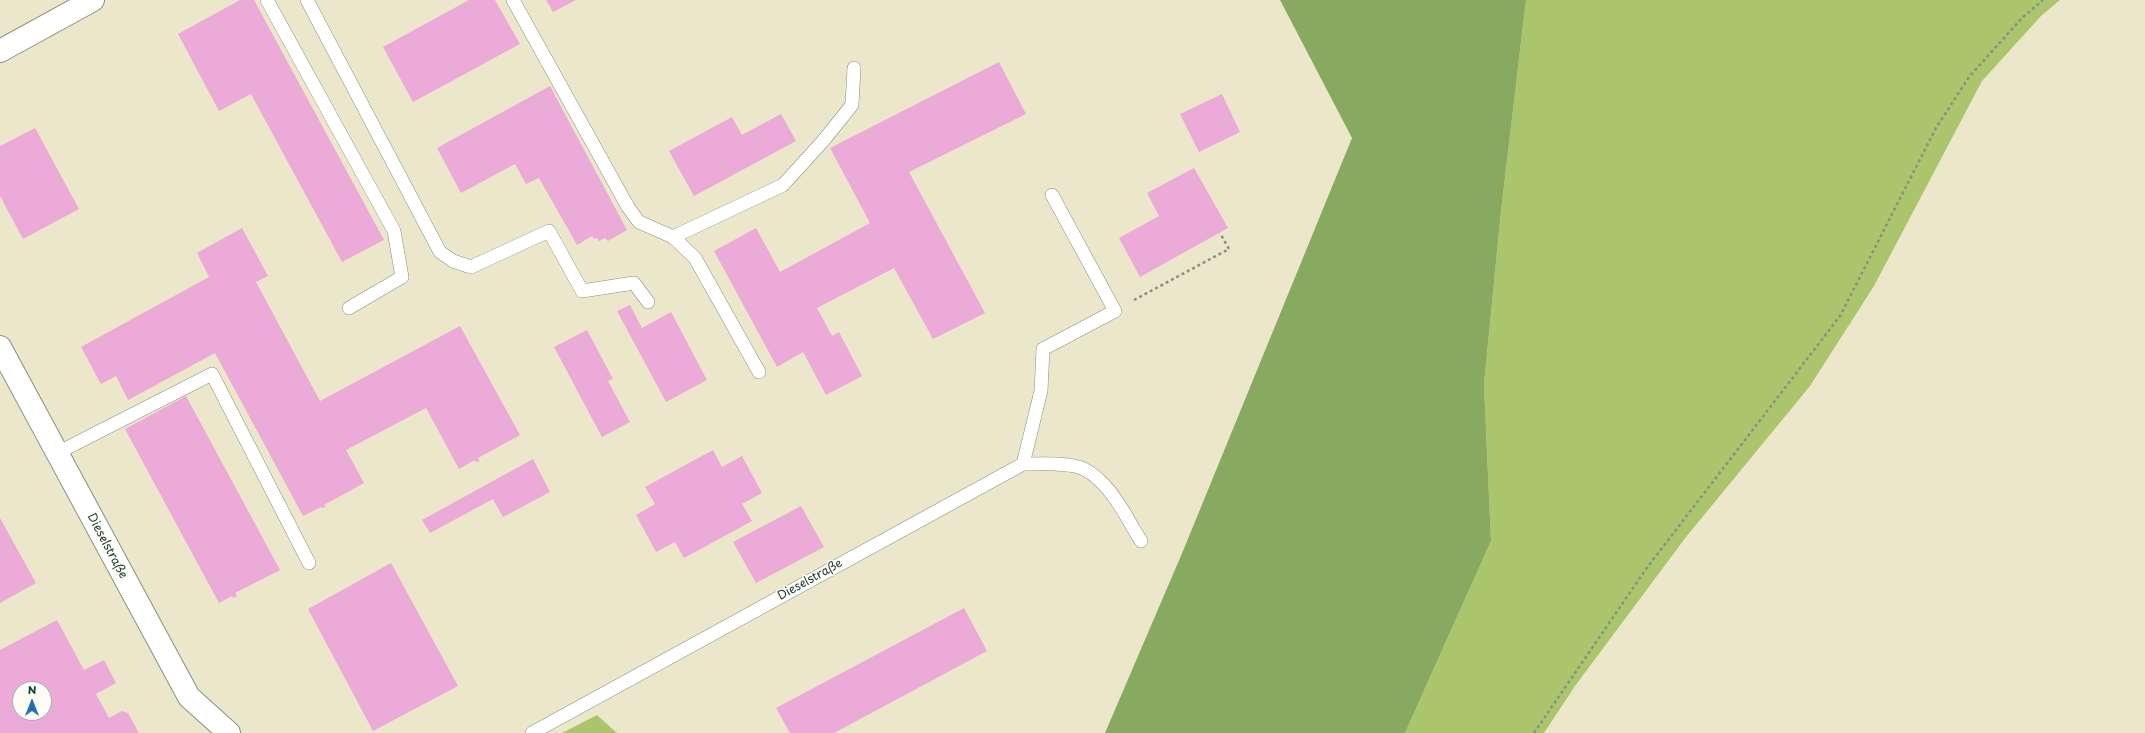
<!DOCTYPE html>
<html>
<head>
<meta charset="utf-8">
<style>
	body { margin:0 }
	#map { position:relative; width:2145px; height:733px; overflow:hidden; background:#ece7cb; font-family:"Playpen Sans",sans-serif }
	canvas { display:block }
	.north { position:absolute; left:12px; top:681px; width:40px; height:40px; box-sizing:border-box; background:#fdfcf7; border:1px solid #a4b0a9; border-radius:50%; rotate:0deg; font-size:11px; font-weight:700; line-height:16px; text-align:center; color:#1f3d34 }
	.north::after { content:''; display:block; margin:auto; width:14px; height:18px; background:#1f6fb2; clip-path:polygon(50% 0,100% 100%,50% 72%,0 100%) }
</style>
</head>
<body>
<div id="map">
<canvas width="2145" height="733"></canvas>
<div class="north">N</div>
</div>
<script>
const ctx = document.querySelector('canvas').getContext('2d');
ctx.lineJoin = 'round';
function fill(path, color) { ctx.fillStyle = color; ctx.fill(path, 'evenodd'); }
function strokePath(path, color, width, dash) { ctx.strokeStyle = color; ctx.lineWidth = width; ctx.lineCap = dash ? 'butt' : 'round'; ctx.setLineDash(dash || []); ctx.stroke(path); }
function drawText(font, color, halo, rows, align = 'center') {
  ctx.font = font + ' "Playpen Sans",sans-serif'; ctx.lineWidth = 3; ctx.setLineDash([]); ctx.textBaseline = 'middle'; ctx.strokeStyle = halo; ctx.fillStyle = color; for (const [text, x, y, turn = 0] of rows) {
    ctx.save(); ctx.translate(x, y); ctx.rotate((+turn || 0) * Math.PI / 180); ctx.textAlign = isNaN(turn) ? turn : align; if (halo) ctx.strokeText(text, 0, 0); ctx.fillText(text, 0, 0); ctx.restore();
  }
}
fill(new Path2D(`
	M1526,0h534l-19,16 -59,65 -108,205 -64,100 -124,151 -111,149 -31,47h-139l86,-192 -7,-157 17,-173z
	M597,715l20,18h-55z`), '#abc56c');
fill(new Path2D(`
	M1280,0h246l-25,211 -17,173 7,157 -86,192h-300l78,-182 169,-413z`), '#88aa60');
fill(new Path2D(`
	M240,0h14l130,240 -42,22 -91,-168 -32,17 -41,-77z
	M469,0h26l25,44 -107,58 -30,-55z
	M546,0h30l-23,12z
	M999,62l27,52 -117,58 76,141 -52,26 -39,-71 -77,40 15,28 7,-4 23,44 -36,19 -23,-43 -26,15 -63,-116 42,-23 24,44 90,-49 -40,-75z
	M550,86l77,144 -19,11 -3,-3 -6,3 -2,-3 -3,1 -2,-3 -15,9 -38,-67 -13,6 -11,-20 -54,29 -24,-45z
	M1222,94l18,38 -41,20 -19,-38z
	M781,114l15,27 -102,55 -25,-45 63,-34 10,18z
	M35,128l44,81 -56,30 -23,-43v-50z
	M1194,168l34,60 -88,49 -21,-39 40,-22 -12,-23z
	M242,228l26,48 -12,6 64,119 140,-75 60,109 -42,23 2,3 -4,1 -1,-2 -16,9 -33,-61 -80,42 18,33 -40,22 2,2 -4,1 -1,-1 -18,9 -88,-163 -87,47 -12,-24 -15,8 -20,-37 128,-70 -12,-24z
	M630,305l12,23 29,-16 36,68 -41,22 -49,-91z
	M587,330l26,49 -5,2 22,41 -28,15 -48,-90z
	M186,396l94,174 -45,23 2,3 -4,2 -1,-2 -13,7 -94,-174z
	M713,450l9,17 20,-11 20,37 -20,11 10,17 -68,37 -9,-16 -19,10 -20,-37 19,-11 -10,-17z
	M533,459l17,33 -47,25 -10,-18 -63,34 -8,-13z
	M801,506l23,41 -68,36 -23,-41z
	M0,518l36,65 -36,20z
	M391,563l67,123 -85,45 -65,-122z
	M964,608l23,43 -153,82h-44l-14,-25z
	M57,620l27,50 20,-10 12,23 -20,11 13,24 13,-7 6,2 11,20h-139v-83zM20,689h24v24h-24z`), '#ebaad7');
const service = new Path2D(`
	M267,0l127,231 8,46 -53,31
	M307,0l133,252 13,9 18,6 78,-36 33,60 52,-8 14,19
	M513,0l115,207 11,15 34,15 22,21 64,114
	M673,237l110,-52 40,-44 29,-36 2,-37
	M57,453l155,-79 97,189
	M1023,464c16,0 47,-2 61,5 27,14 42,48 57,72
	M532,733l491,-269 18,-73 2,-42 72,-38 -63,-116`);
const minor = new Path2D(`
	M0,51l93,-51
	M0,347l189,350 40,36`);
strokePath(service, '#869280', 14);
strokePath(minor, '#869280', 24);
strokePath(new Path2D(`
	M1134,300l95,-51 -9,-16
	M1534,733l112,-164 194,-253 96,-188 33,-51 53,-59 21,-18`), '#869280', 2.5, [3, 3]);
strokePath(service, '#fff', 13);
strokePath(minor, '#fff', 22);
drawText('12px', '#1f3d34', '#fdfcf7', [
	["Dieselstraße",107,546,62],
	["Dieselstraße",810,580,-29]
]);
</script>
</body>
</html>
